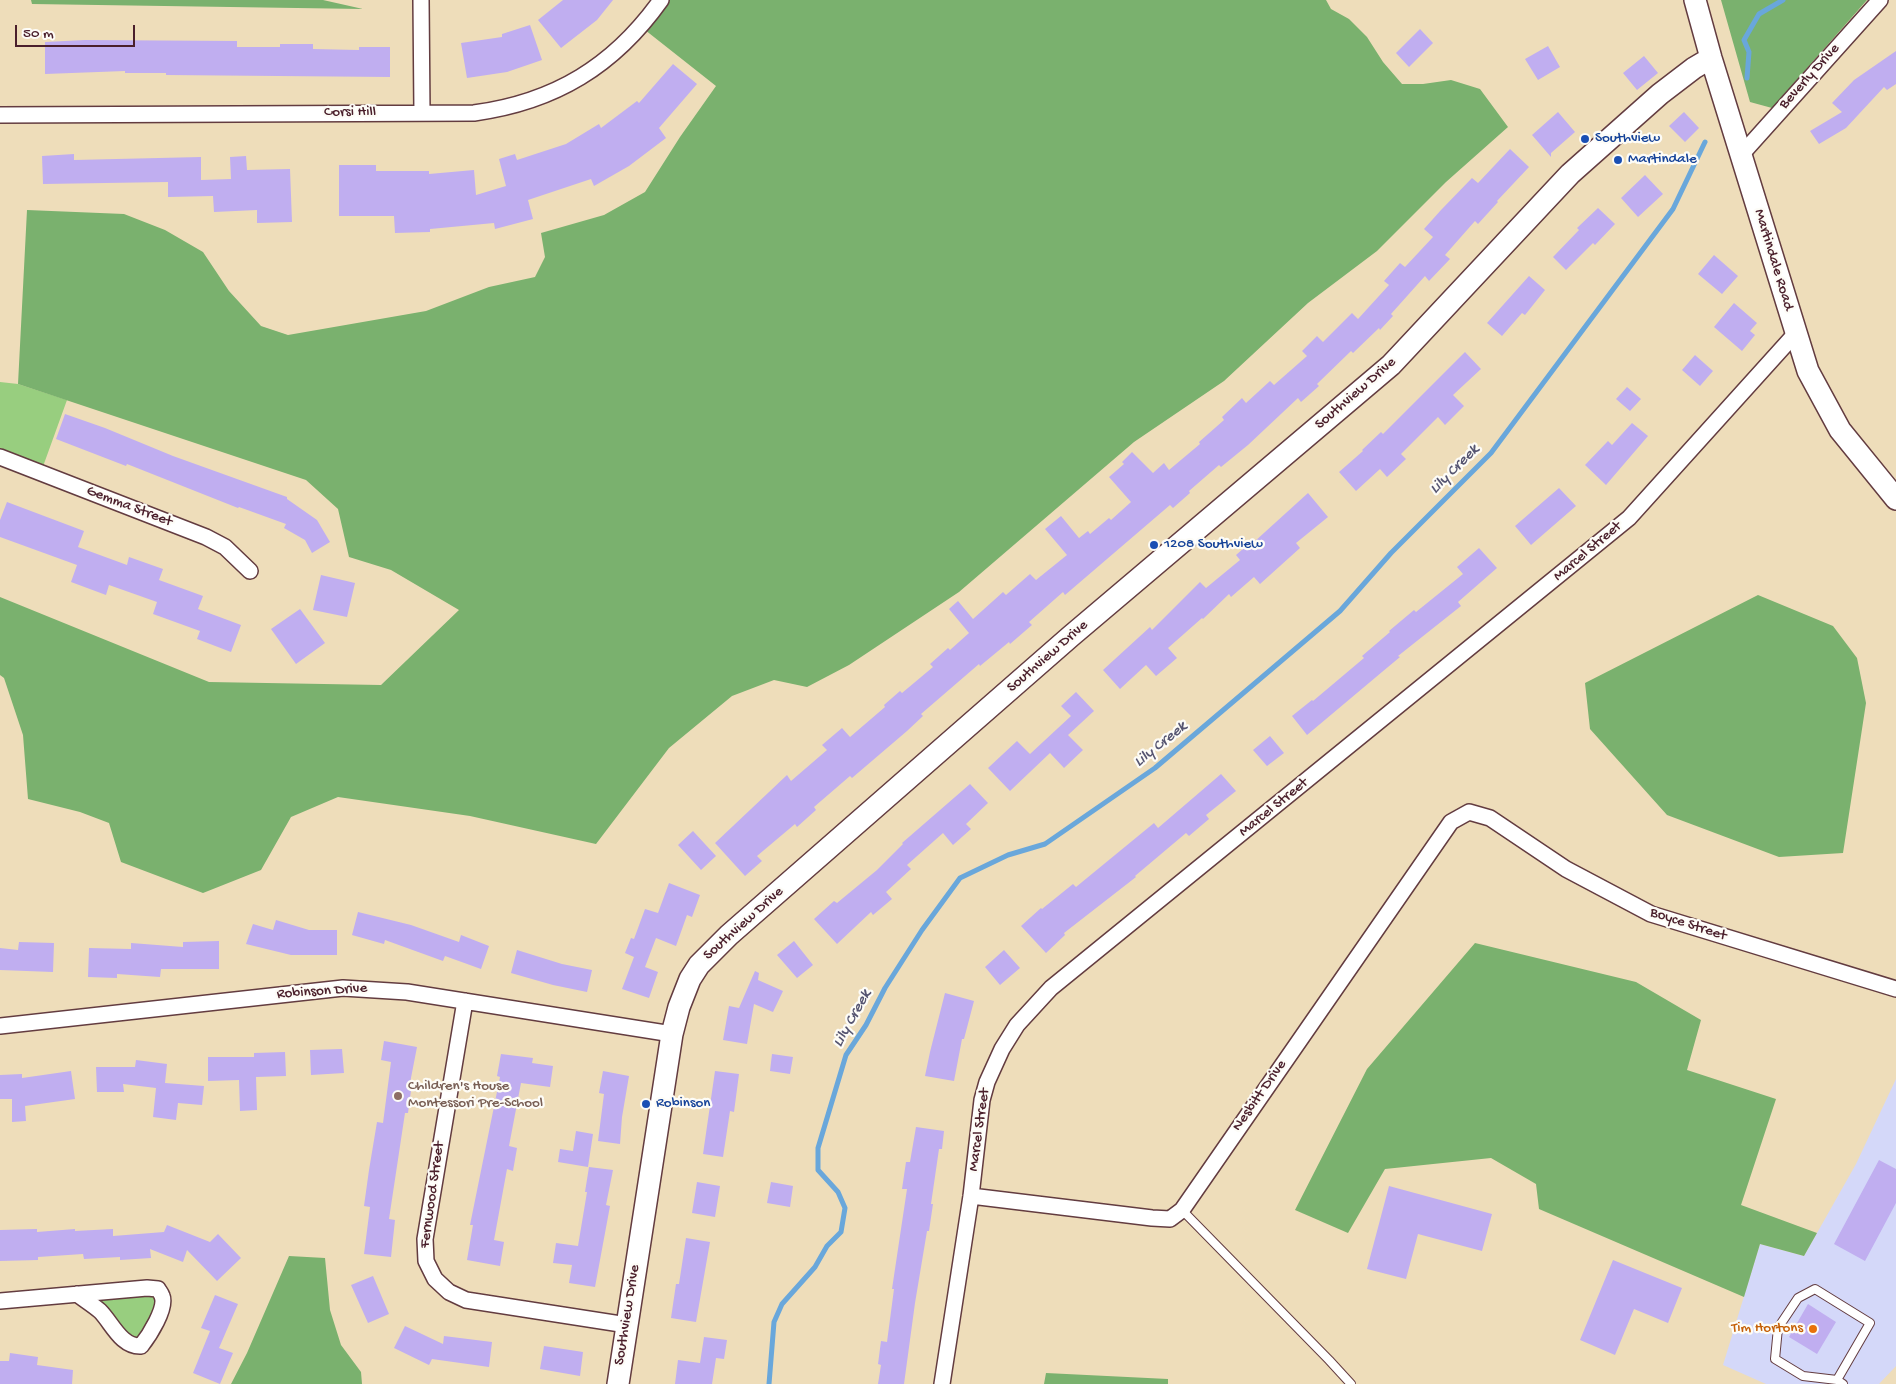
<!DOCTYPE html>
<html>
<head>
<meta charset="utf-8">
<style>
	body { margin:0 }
	#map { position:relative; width:1896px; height:1384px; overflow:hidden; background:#eeddba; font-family:"Gochi Hand",sans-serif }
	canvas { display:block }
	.scale { position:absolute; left:15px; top:25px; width:120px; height:22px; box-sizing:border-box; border:2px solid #4a1f2b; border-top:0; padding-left:6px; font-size:15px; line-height:18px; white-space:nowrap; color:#4a1f2b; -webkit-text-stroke:4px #fdfcf7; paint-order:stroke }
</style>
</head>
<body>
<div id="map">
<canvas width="1896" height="1384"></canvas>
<div class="scale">50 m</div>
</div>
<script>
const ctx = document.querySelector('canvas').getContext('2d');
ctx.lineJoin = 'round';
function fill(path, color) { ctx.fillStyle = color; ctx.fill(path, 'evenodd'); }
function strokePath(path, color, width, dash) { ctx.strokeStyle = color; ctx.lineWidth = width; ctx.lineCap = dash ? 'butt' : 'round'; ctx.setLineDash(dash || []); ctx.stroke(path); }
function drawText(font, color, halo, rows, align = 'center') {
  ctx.font = font + ' "Gochi Hand",sans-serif'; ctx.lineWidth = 4.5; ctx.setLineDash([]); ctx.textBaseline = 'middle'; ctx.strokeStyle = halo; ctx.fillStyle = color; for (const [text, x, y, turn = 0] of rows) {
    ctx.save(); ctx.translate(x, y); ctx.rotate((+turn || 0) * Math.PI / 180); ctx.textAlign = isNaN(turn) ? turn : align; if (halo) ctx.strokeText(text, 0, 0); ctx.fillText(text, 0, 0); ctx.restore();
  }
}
fill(new Path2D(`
	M1896,1079v287l-17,18h-113l-43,-19 37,-121 44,12 52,-92z`), '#d4d8f9');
fill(new Path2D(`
	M0,382l18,2 49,16 -26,72 -41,-16z
	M147,1289l14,7 -20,48 -61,-49z`), '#98ce7f');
fill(new Path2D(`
	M31,0h292l40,9 -331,-5z
	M660,0h666l5,9 18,10 18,18 16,25 19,22h21l28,-4 29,9 28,38 -62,55 -69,69 -69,52 -84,78 -90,61 -175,150 -110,73 -42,22 -33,-7 -42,16 -63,52 -73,96 -126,-28 -132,-19 -47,20 -30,53 -58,23 -82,-31 -12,-39 -29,-11 -52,-13 -5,-64 -19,-57 -4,-3v-78l209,85 172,3 78,-75 -68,-40 -42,-13 -11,-48 -32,-29 -288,-96 9,-174 97,4 41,16 38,22 26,39 32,35 27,9 138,-24 63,-24 46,-10 10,-20 -4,-24 63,-18 41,-23 35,-55 36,-51 -76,-60z
	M1721,0h146l-95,108 -22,-6z
	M1758,595l75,31 24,32 9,45 -23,150 -64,4 -112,-42 -77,-86 -5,-46z
	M1475,943l161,39 65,38 -14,50 89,29 -35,106 76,28 -13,23 -44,-12 -16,53 -205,-88 -3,-25 -45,-26 -106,11 -37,64 -53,-23 72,-141z
	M289,1256l36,2 5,52 11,35 20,27 1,12h-131l16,-31z
	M1046,1373l122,6v5h-124z`), '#7ab16e');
strokePath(new Path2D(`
	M1747,78l2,-26 -5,-12 15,-26 24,-14
	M769,1384l5,-62 8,-18 33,-37 12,-21 14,-14 4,-24 -7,-16 -20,-22v-22l28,-93 20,-30 19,-37 37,-58 38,-52 48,-23 37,-11 110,-76 185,-157 51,-58 100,-100 182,-244 32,-67`), '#69a7db', 5);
fill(new Path2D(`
	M563,0h50l-16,20 -36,28 -23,-28z
	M530,25l12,35 -35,12 -40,6 -6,-35 41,-6v-3z
	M1420,29l13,14 -24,24 -13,-14z
	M85,40l152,1v6h43v-3h33v5l46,1v-3h31v30l-224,-2v-2h-41v-2l-80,3v-32z
	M1548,46l12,21 -22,13 -13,-21z
	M1896,51v33l-9,6 -3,-3 -38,41 -27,16 -9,-13 32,-19 -10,-9 22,-23z
	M1644,56l14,17 -21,17 -14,-17z
	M673,64l24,20 -38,44 7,10 -37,28 -35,20 -3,-7 -63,21 5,19 -38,10 -1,-6 -64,6v3l-35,1 -1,-17h-55v-51h37v6h53v3l45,-4 2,25 30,-9 -7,-27 16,-5 2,6 49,-16 33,-20 2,4 36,-27 2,2z
	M1558,112l17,20 -24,21v4l-19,-22z
	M1684,112l15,16 -14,14 -16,-16z
	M1510,149l19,18 -32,34 1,1 -20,22 -3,-3 -30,34 5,4 -21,22 -4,-5 -34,38 2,2 -13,14 -1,-2 -26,25 -2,-2 -34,33 2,2 -18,16 -3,-4 -50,47 -27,22 -2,-2 -30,26 1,2 -17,15 -3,-3 -105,90 -2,-3 -34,30 3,3 -22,19 -1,-2 -29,24 -1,-2 -58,50 2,2 -16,15 -55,47 -2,-2 -36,31 2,3 -19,17 -2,-3 -38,32 5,5 -17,15 -30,-33 72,-68 4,6 36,-31 -5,-5 20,-17 8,9 35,-30 -1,-2 16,-14 2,2 31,-26 -3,-3 18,-16 2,2 19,-17 -20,-24 9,-8 15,18 30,-27 3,3 24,-21 6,6 31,-25 -22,-26 16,-13 18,22 9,-7 2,3 19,-16 2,2 20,-18 -22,-25 15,-13 -2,-2 10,-10 21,21 11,-10 5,7 31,-26 -1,-2 25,-22 -2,-3 20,-19 4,5 24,-22 4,4 33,-29 -5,-5 15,-15 6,6 29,-29 6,6 31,-34 -5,-4 16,-18 5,4 28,-30 -9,-8 17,-19 31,-32 6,5z
	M74,154v6l127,-3v23l30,-1 -1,-22 16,-1 1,14 43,-1 2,53 -35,1v-13l-43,2 -1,-16 -45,1v-15l-125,2 -1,-28z
	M1645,175l18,19 -25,23 -17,-19z
	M1598,208l17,16 -20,21 -2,-2 -27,27 -13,-13 26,-27 -2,-2z
	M1714,255l24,21 -16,18 -24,-20z
	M1529,276l16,14 -20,25 -3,-2 -20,23 -15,-13z
	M1734,303l23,20 -7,8 5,4 -13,16 -28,-24z
	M1465,352l16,17 -28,26 11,11 -19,19 -7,-8 -37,37 5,5 -19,18 -7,-8 -24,22 -17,-19 24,-21 -1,-1 19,-18 2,2z
	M1695,355l18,16 -13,15 -18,-16z
	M1627,387l14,12 -11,12 -14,-12z
	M65,414l40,14 68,28 114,41v2l30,21 13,22 -18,11 -7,-13 -21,-12 2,-4 -47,-17 -1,1 -111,-44 -1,2 -70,-27z
	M1632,423l16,13 -42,49 -21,-20 23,-24 4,4z
	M1559,488l17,18 -45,39 -16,-19z
	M1308,493l20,24 -32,26 4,5 -40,36 -6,-7 -23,20 -2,-3 -26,25 -1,-1 -34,30 9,10 -21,18 -10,-11 -26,24 -17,-19 47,-43 2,3 48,-48 6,6 34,-28 -4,-5 16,-14 2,1z
	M7,502l77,29 -6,16 49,18 2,-8 34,12 -4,11 44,16 -5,13 43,16 -10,27 -34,-13 3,-8 -47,-17 4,-12 -48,-17 -3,10 -35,-13 6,-17 -77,-28v-17z
	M1479,548l18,20 -39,34 3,4 -63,50 2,1 -18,15 -75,63 -15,-19 20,-16 1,1 51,-43 -2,-2 28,-24 -1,-1 25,-21 2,2 47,-38 -6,-7z
	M321,575l34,8 -8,34 -34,-7z
	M300,609l25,34 -29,21 -25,-35z
	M1076,692l18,19 -26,24 15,15 -19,18 -14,-15 -40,38 -22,-23 29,-27 13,13 41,-38 -10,-10z
	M1270,736l14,17 -17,13 -14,-16z
	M1221,774l15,17 -30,24 3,4 -20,17 -3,-3 -51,43 1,1 -72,56 1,2 -19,18 -25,-27 20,-18 1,1 31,-25 3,3 78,-64 4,5z
	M970,784l18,19 -22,21 5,5 -18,16 -10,-12 -36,32 4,4 -25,23 6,7 -19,16 -2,-3 -34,32 -23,-25 20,-18 3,2 40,-33 26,-26 -1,-1z
	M693,831l23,25 -15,14 -23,-25z
	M669,883l31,12 -8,22 -5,-2 -11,31 -20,-8 -11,29 13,5 -9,26 -27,-9 12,-32 -9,-4 6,-15 3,1 11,-30 13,4z
	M358,912l53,13 48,17 2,-7 28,11 -8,23 -36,-13 -2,5 -58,-21 -1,4 -32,-9z
	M276,920l33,10h28v25h-46l-45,-11 7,-20 20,6z
	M219,941v28h-58l-1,8 -43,-3v4l-29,-1 1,-29 42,1v-6l52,4v-5z
	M794,941l19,24 -16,13 -20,-23z
	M19,942l35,1 -1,29 -53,-2v-22l18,2z
	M517,950l45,14 30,6 -5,22 -34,-7 -42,-12z
	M1004,950l16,18 -20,17 -15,-18z
	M755,971l4,2 -1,7 25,11 -10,21 -19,-8 -7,40 -24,-4 6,-34 10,2z
	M945,993l29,8 -10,38h-2l-8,42 -29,-5 5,-24z
	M384,1041l33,6 -7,36h2l-4,30h-3l-16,106 6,1 -4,37 -27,-3 6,-47 -6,-1 5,-36 8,-48 6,1 8,-61 -10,-2z
	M342,1049l2,24 -33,2 -1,-25z
	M285,1052l1,24 -30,1 1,33 -17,1 -1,-31 -31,1v-24h46v-4z
	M501,1054l32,4 -1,5 21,3 -3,21 -29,-4 -12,63 8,2 -4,23 -6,-2 -13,71 10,2 -4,24 -33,-6 6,-35h-3l30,-148 -3,-1z
	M772,1054l21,3 -3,17 -20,-3z
	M136,1060l31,4 -2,19 39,3 -2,19 -24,-2 -2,17 -23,-3 3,-29 -33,-4 1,8h-27l-1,-25h39z
	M71,1071l4,28 -50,7 1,15 -14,1v-23h-12v-24l22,-1v4z
	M603,1071l26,5 -7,41 -2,27 -22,-3 6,-47 -5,-1z
	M715,1071l24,3 -5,38 -4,-1 -7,46 -20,-3z
	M916,1127l28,4 -2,18h-3l-8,55h2l-4,27h-2l-12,72 -11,81h-26l3,-19 -3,-1 3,-23 6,1 7,-53h-2l15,-100h-5l4,-27h4z
	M576,1131l17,3 -5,33 -30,-5 2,-13 13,2z
	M1879,1160l17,9v34l-31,58 -31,-17z
	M589,1167l24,3 -7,35 4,1 -15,81 -26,-4 3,-18 -19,-2 3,-20 22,3 9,-54h-2z
	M697,1182l23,4 -5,31 -23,-4z
	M771,1182l22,4 -3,21 -23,-4z
	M1389,1186l103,28 -10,37 -64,-17 -12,45 -39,-10z
	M167,1225l43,17 8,-8 23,24 -24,23 -30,-31 -4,12 -33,-13 1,9 -31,2v-3l-36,2 -1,-5 -45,3v3l-38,1v-31l37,-1v3l38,-3v2l38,-2v7l51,-4z
	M686,1238l24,4 -14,80 -25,-4 5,-34h3z
	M1613,1260l69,28 -14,35 -34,-14 -19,46 -35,-15z
	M373,1276l16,38 -21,9 -17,-38z
	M215,1295l23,9 -19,44 14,5 -13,31 -27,-11 17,-42 -9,-3z
	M1808,1304l28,18 -19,32 -28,-17z
	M405,1326l38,18 1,-8 48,6 -3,25 -57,-8 -3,6 -35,-17z
	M704,1337l23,3 -3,19 -8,-1 -4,26h-37l3,-24 22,3z
	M544,1346l39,6 -3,24 -40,-7z
	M10,1353l28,4 -1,8 36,5 -1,14h-72v-23h9z`), '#c0aef0');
const lane = new Path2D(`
	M1182,1210l147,150 22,24
	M1837,1380l33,-57 -55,-34 -17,9 -20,30 -3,31 28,17 34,4 6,4`);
const street = new Path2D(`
	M421,0l1,113
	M0,115l474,-2c81,-11 140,-47 187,-113
	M1741,155l139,-155
	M0,457l206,80 19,10 25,24
	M465,1001l-40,238 1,22 9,18 14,13 17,8 161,25
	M0,1026l343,-38 64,4 265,42
	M971,1196l181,22 18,1 12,-9 269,-388 18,-10 21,6 76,51 85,45 245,75
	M0,1301l147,-13 11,1c1,2 3,4 4,7 5,12 -13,40 -21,50 -20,1 -29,-23 -41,-35 -7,-6 -15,-11 -23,-17
	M942,1384l29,-188 11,-96 5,-18 15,-33 15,-24 34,-37 578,-470 167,-185`);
const secondary = new Path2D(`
	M1695,0l16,58 97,313 32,59 56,69
	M618,1384l54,-350 7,-27 11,-28 9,-14 30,-30 342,-299 320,-271 179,-191 90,-80 34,-26 17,-10`);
strokePath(lane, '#633c40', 10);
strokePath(street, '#633c40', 18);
strokePath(secondary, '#633c40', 24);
strokePath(lane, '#fff', 8);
strokePath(street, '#fff', 15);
strokePath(secondary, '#fff', 21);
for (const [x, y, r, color] of [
	[1585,139,5,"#1a4fb4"],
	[1618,160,5,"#1a4fb4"],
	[1154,545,5,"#1a4fb4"],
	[398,1096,5,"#8d6e63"],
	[646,1104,5,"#1a4fb4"],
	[1813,1329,5,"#e8710a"]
]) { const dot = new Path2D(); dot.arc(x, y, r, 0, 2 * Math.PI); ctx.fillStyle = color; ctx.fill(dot); strokePath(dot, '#fdfcf7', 2); }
drawText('15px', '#4a1f2b', '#fdfcf7', [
	["Beverly Drive",1810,77,-48],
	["Corsi Hill",350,113],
	["Martindale Road",1773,260,73],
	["Southview Drive",1356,394,-41],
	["Gemma Street",129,507,21],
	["Marcel Street",1588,552,-40],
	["Southview Drive",1048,657,-41],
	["Marcel Street",1274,808,-39],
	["Southview Drive",744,924,-42],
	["Boyce Street",1688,925,18],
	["Robinson Drive",322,992,-4],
	["Nesbitt Drive",1260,1096,-55],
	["Marcel Street",980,1130,-82],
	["Fernwood Street",433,1195,-82],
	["Southview Drive",628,1315,-81]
]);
drawText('15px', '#164399', '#fdfcf7', [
	["Southview",1595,139],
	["Martindale",1628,160],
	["1208 Southview",1164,545],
	["Robinson",656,1104]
], 'left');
drawText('15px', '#785e54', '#fdfcf7', [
	["Children's House",408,1087],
	["Montessori Pre-School",408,1104]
], 'left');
drawText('15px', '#c56008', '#fdfcf7', [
	["Tim Hortons",1803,1329]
], 'right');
drawText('italic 16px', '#565571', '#fdfcf7', [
	["Lily Creek",1455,470,-45],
	["Lily Creek",1161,745,-39],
	["Lily Creek",853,1019,-61]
]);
</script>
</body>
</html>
